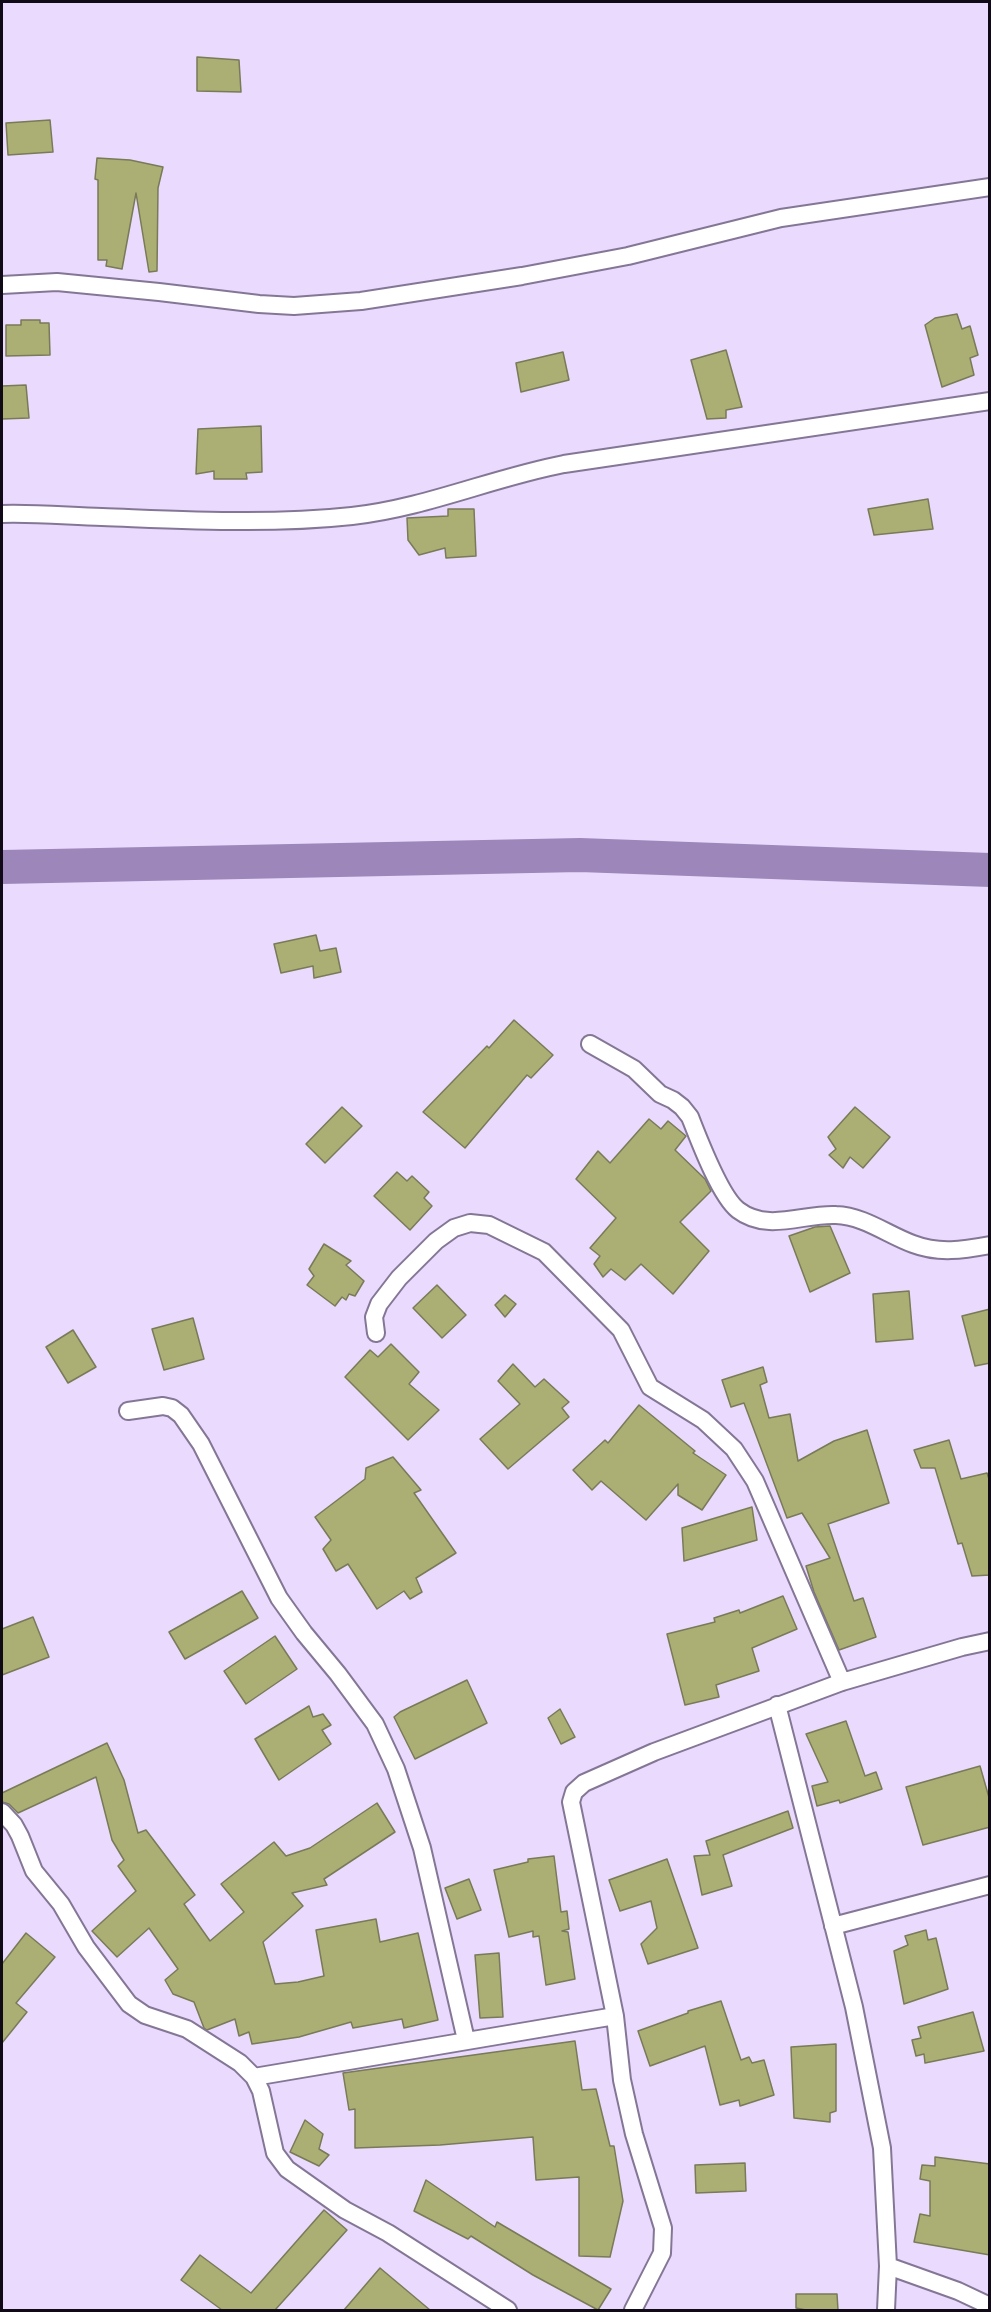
<!DOCTYPE html>
<html>
<head>
<meta charset="utf-8">
<style>
	body { margin:0 }
	#map { position:relative; width:991px; height:2312px; overflow:hidden; background:#eadbfe; font-family:Literata,serif }
	canvas { display:block }
	.frame { position:absolute; inset:0; border:3px solid #0f0a15; pointer-events:none }
</style>
</head>
<body>
<div id="map">
<canvas width="991" height="2312"></canvas>
<div class="frame"></div>
</div>
<script>
const ctx = document.querySelector('canvas').getContext('2d');
ctx.lineJoin = 'round';
function strokePath(path, color, width, dash) { ctx.strokeStyle = color; ctx.lineWidth = width; ctx.lineCap = dash ? 'butt' : 'round'; ctx.setLineDash(dash || []); ctx.stroke(path); }
function fill(path, color) { ctx.fillStyle = color; ctx.fill(path, 'evenodd'); }
strokePath(new Path2D(`
	M2,867l578,-12 410,15`), '#9d87ba', 34);
const building = new Path2D(`
	M197,57l42,3 2,32 -44,-1z
	M50,120l3,32 -45,3 -2,-32z
	M97,158l33,2 33,7 -5,21 -1,83 -8,1 -13,-79 -14,76 -16,-3 1,-6h-9v-80l-3,-1z
	M957,314l5,15 8,-3 8,29 -8,3 4,17 -32,12 -17,-62 10,-7z
	M21,320h19v3h9l1,32 -44,1v-31h15z
	M726,350l16,57 -16,3v8l-19,1 -16,-59z
	M563,352l6,28 -48,12 -5,-29z
	M26,385l3,33 -27,1v-33z
	M261,426l1,46 -16,1 1,6h-33v-8l-18,3 2,-45z
	M928,499l5,30 -59,6 -6,-26z
	M448,509h26l2,47 -30,2 -1,-10 -26,7 -11,-15 -1,-22 41,-2z
	M316,935l4,16 16,-3 5,24 -27,6 -1,-12 -32,7 -7,-29z
	M514,1020l39,35 -22,23 -4,-3 -62,73 -42,-36 64,-66 2,2z
	M342,1107l20,19 -37,37 -19,-19z
	M855,1107l35,30 -27,31 -13,-11 -7,11 -14,-13 7,-6 -8,-12z
	M649,1119l12,10 7,-8 18,15 -11,14 30,29 6,12 -31,31 29,29 -36,43 -32,-30 -16,16 -14,-11 -8,8 -9,-13 6,-8 -10,-8 26,-30 -40,-39 22,-28 12,12z
	M397,1172l10,9 5,-5 17,16 -5,6 8,8 -22,24 -36,-34z
	M830,1226l20,47 -40,19 -21,-56 26,-9z
	M324,1244l27,17 -5,4 18,16 -9,15 -6,-2 -3,6 -4,-3 -7,9 -28,-21 7,-9 -5,-7z
	M437,1285l29,30 -24,23 -29,-30z
	M909,1291l4,48 -37,3 -3,-48z
	M505,1295l11,9 -11,13 -10,-12z
	M990,1309v54l-15,3 -13,-50z
	M193,1318l11,41 -40,11 -12,-41z
	M73,1330l23,37 -28,16 -22,-36z
	M391,1344l28,28 -10,12 30,26 -31,30 -63,-63 25,-27 8,7z
	M513,1364l22,23 9,-8 25,23 -7,6 7,9 -61,52 -28,-30 40,-35 -22,-23z
	M763,1367l4,15 -7,3 9,33 21,-4 8,47 36,-20 33,-11 22,73 -61,21 26,77 9,-3 13,39 -37,13 -25,-58 -8,-26 24,-8 -28,-45 -15,5 -43,-115 -13,4 -9,-27z
	M639,1405l56,46 -2,2 33,22 -24,35 -24,-15v-11l-32,36 -45,-39 -9,9 -19,-20 32,-30 3,3z
	M949,1440l12,39 26,-6 3,9v93l-18,1 -10,-33 -4,1 -23,-76h-14l-7,-18z
	M393,1457l28,33 -7,3 42,60 -40,25 6,14 -12,7 -6,-8 -27,18 -29,-45 -12,7 -13,-22 8,-9 -16,-23 50,-38 1,-11z
	M752,1507l5,33 -73,21 -2,-33z
	M242,1591l16,27 -73,41 -16,-27z
	M783,1596l14,33 -45,19 7,23 -43,14 3,12 -34,8 -18,-71 48,-12 -1,-4 25,-8 1,3z
	M33,1617l16,40 -47,18v-46z
	M275,1636l22,33 -51,35 -22,-33z
	M467,1680l20,43 -72,36 -21,-42 6,-5z
	M309,1706l4,11 10,-3 8,11 -9,5 9,14 -52,36 -24,-41z
	M560,1709l15,28 -14,7 -13,-26z
	M846,1721l19,55 11,-4 6,17 -42,14 -1,-3 -22,6 -5,-20 16,-4 -22,-48z
	M107,1743l17,37 14,53 8,-3 49,65 -11,9 26,37 34,-29 -23,-28 53,-42 12,14 24,-8 67,-45 18,29 -71,47 3,6 -35,8 11,13 -40,36 12,42 23,-2 26,-6 -8,-46 60,-11 4,23 38,-9 20,87 -34,8 -2,-9 -49,9 -2,-6 -52,15 -47,7 -3,-12 -10,4 -4,-17 -28,11 -3,-2 -10,-26 -21,-8 -8,-14 13,-11 -29,-41 -32,29 -25,-26 44,-40 -18,-25 6,-6 -12,-20 -16,-63 -78,36 -9,-9 -7,-2v-9z
	M980,1766l10,35v26l-67,18 -17,-58z
	M788,1811l5,17 -70,27 9,31 -30,9 -8,-39 16,-1 -4,-14z
	M554,1856l7,56 6,-1 2,18 -7,2 6,1 7,47 -29,6 -7,-49 -6,1v-6l-24,6 -15,-67 34,-8v-3z
	M667,1859l31,89 -50,16 -7,-20 16,-16 -6,-27 -31,10 -11,-31z
	M469,1879l12,31 -24,9 -12,-31z
	M926,1930l2,10 8,-2 12,51 -44,15 -10,-53 14,-6 -3,-9z
	M26,1933l29,24 -39,46 11,9 -25,31v-79z
	M499,1953l4,64 -23,1 -5,-63z
	M721,2001l20,59 8,-3 3,6 12,-3 10,35 -34,11 -1,-6 -19,5 -15,-59 -55,20 -12,-35 50,-18v-2z
	M973,2012l11,39 -59,12 -1,-9 -8,2 -4,-16 9,-2 -3,-11z
	M575,2041l7,49 14,-1 14,57h4l9,55 -13,56 -31,-1v-79l-43,3 -3,-43 -93,8 -85,3v-39l-6,1 -6,-37z
	M836,2044v67l-6,2v9l-36,-4 -3,-71z
	M305,2120l18,14 -4,15 10,6 -10,11 -29,-14z
	M935,2157l55,7v91l-76,-13 6,-28 10,2v-35l-10,-2 2,-14 13,1z
	M745,2163l1,28 -50,2 -1,-28z
	M426,2180l69,47 2,-5 114,67 -13,21 -65,-35 -62,-39 -3,3 -54,-28z
	M324,2210l23,20 -72,80h-53l-41,-30 19,-25 51,38z
	M380,2268l50,42h-86z
	M796,2294h41l1,16h-32l-10,-2z`);
fill(building, '#acaf74');
strokePath(building, '#787a58', 1.5);
const minor = new Path2D(`
	M2,285l55,-3 102,10 100,12 35,2 67,-5 161,-25 106,-20 153,-38 209,-31
	M2,514c33,-1 66,2 100,3 83,3 167,8 250,-1 73,-8 140,-38 212,-52l426,-63
	M590,1044l44,25 26,25 13,6 9,7 8,10c9,23 30,79 48,93 30,23 66,3 98,5 28,1 52,20 77,29 26,10 50,6 77,1
	M376,1333l-2,-16 5,-13 20,-26 37,-37 18,-13 16,-5 19,2 55,27 77,78 29,57 53,33 31,29 21,32 87,201
	M128,1411l35,-5 9,2 9,7 20,29 78,154 25,35 34,41 37,50 21,45 26,79 44,192
	M777,1705l77,302 28,141 6,118 -2,44
	M2,1812l12,13 6,11 14,35 27,33 25,43 43,57 16,11 42,14 53,34 14,14 7,14 14,62 12,16 58,41 43,23 120,77
	M833,1926l157,-41
	M254,2077l361,-61
	M888,2266l70,25 32,15
	M633,2310l29,-57 1,-25 -29,-94 -12,-54 -7,-64 -44,-214 3,-10 10,-9 70,-31 188,-70 120,-35 28,-6`);
strokePath(minor, '#847796', 20);
strokePath(minor, '#fff', 16);
</script>
</body>
</html>
